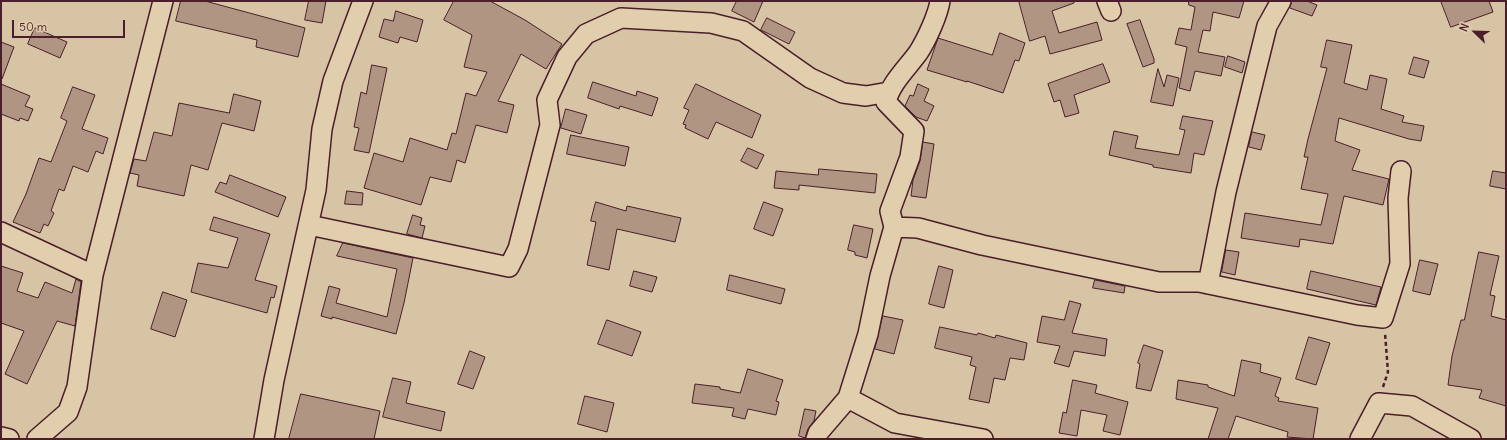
<!DOCTYPE html>
<html>
<head>
<meta charset="utf-8">
<style>
	body { margin:0 }
	#map { position:relative; width:1507px; height:440px; overflow:hidden; background:#d7c4a4; font-family:Delius,sans-serif }
	canvas { display:block }
	.frame { position:absolute; inset:0; border:2px solid #4a1f2b; pointer-events:none }
	.north { position:absolute; left:1455px; top:12px; width:40px; height:40px; -webkit-text-stroke:3px #e0ceac; paint-order:stroke; rotate:293deg; font-size:11px; font-weight:700; line-height:16px; text-align:center; color:#4a1f2b }
	.north::after { content:''; display:block; margin:auto; width:14px; height:18px; background:#4a1f2b; clip-path:polygon(50% 0,100% 100%,50% 72%,0 100%) }
	.scale { position:absolute; left:12px; top:20px; width:113px; height:18px; box-sizing:border-box; border:2px solid #4a1f2b; border-top:0; padding-left:5px; font-size:12px; line-height:14px; white-space:nowrap; color:#4a1f2b; -webkit-text-stroke:3px #e0ceac; paint-order:stroke }
</style>
</head>
<body>
<div id="map">
<canvas width="1507" height="440"></canvas>
<div class="frame"></div>
<div class="north">N</div>
<div class="scale">50 m</div>
</div>
<script>
const ctx = document.querySelector('canvas').getContext('2d');
ctx.lineJoin = 'round';
function fill(path, color) { ctx.fillStyle = color; ctx.fill(path, 'evenodd'); }
function strokePath(path, color, width, dash) { ctx.strokeStyle = color; ctx.lineWidth = width; ctx.lineCap = dash ? 'butt' : 'round'; ctx.setLineDash(dash || []); ctx.stroke(path); }
const building = new Path2D(`
	M181,1h24l100,27 -7,29 -42,-10 1,-7 -81,-19z
	M309,1h17l-4,22 -17,-3z
	M454,1h36l35,19 37,24 -16,25 -25,-15 -23,47 16,4 -7,28 -31,-8 -11,38 -8,-3 -6,22 -21,-5 -9,28 -57,-17 10,-35 29,9 7,-24 37,12 5,-17 4,1 10,-41 10,3 11,-24 -23,-5 8,-32 -28,-15z
	M737,1h26l-9,21 -22,-11z
	M1019,1h55v2l-22,8 7,22 38,-11 5,18 -52,14 -5,-18 -15,5z
	M1189,1h55l-5,17 -26,-6 -3,19 -7,-1 -5,22 27,5 -4,19 -26,-5 -5,20 -11,-3 8,-41 -12,-3 4,-16 12,2 4,-23 -6,-2z
	M1292,1h15l10,4 -5,11 -22,-8z
	M1441,1h48l4,11 -42,15z
	M396,11l27,9 -6,22 -17,-5 -2,6 -19,-6 5,-18 9,2z
	M767,18l28,14 -6,12 -28,-14z
	M1140,20l14,39v4l-11,4 -16,-43z
	M35,28l32,14 -7,16 -32,-14z
	M1000,33l25,10 -6,18 -4,-1 -12,33 -36,-12v1l-40,-12 11,-32 54,17z
	M1327,40l25,5 -8,38 23,7 3,-15 17,4 -6,30 23,7 -2,6 22,4 -3,15 -12,-2 -70,-21 -4,23 25,9 -8,20 37,9 -6,26 -39,-9 -11,48 -33,-5 -1,8 -58,-9 4,-25 76,12 7,-31 -27,-5 7,-32h-4l4,-18 19,-71 -6,-1z
	M1,42l13,5 -12,32 -1,-1z
	M1228,56l17,6 -3,11 -17,-6z
	M1414,57l15,4 -5,17 -15,-4z
	M1103,64l7,18 -36,13 5,18 -14,4 -5,-17 -6,2 -6,-18z
	M372,65l15,3 -18,85 -15,-3 5,-22 -5,-1 7,-35 5,2z
	M1158,69l6,18 3,-12 12,3 -6,28 -22,-4z
	M593,82l43,14 1,-5 21,7 -6,18 -32,-10 -1,3 -31,-11z
	M1,84l29,12 -5,10 8,3 -5,12 -8,-3 -1,3 -18,-7z
	M696,84l65,31 -9,23 -36,-16 -8,17 -23,-11 1,-3 -3,-1 6,-14 -5,-2z
	M918,84l11,5 -5,12 10,5 -7,15 -11,-4 -11,-11 5,-11 3,1z
	M73,87l22,8 -13,34 26,9 -5,16 -7,-3 -8,21 -15,-6 -9,25 -5,-2 -8,22 3,2 -6,13 -4,-2 -4,9 -27,-11 13,-28 13,-36 12,4 16,-41 -6,-3z
	M234,94l27,7 -7,30 -32,-8 -14,47 -17,-5 -7,31 -47,-10 2,-11 -9,-2 4,-14 12,2 8,-29 18,4 7,-33 50,10z
	M566,109l21,6 -6,19 -20,-6z
	M1183,116l30,5 -9,34 -10,-2 -3,20 -38,-6v-2l-44,-10 5,-24 24,5 -3,12 44,7 6,-25 -5,-1z
	M1252,132l13,3 -4,15 -12,-3z
	M571,135l58,12 -4,19 -58,-12z
	M923,142l11,2 -8,54 -15,-2 2,-16 7,-19z
	M748,148l16,7 -7,14 -16,-8z
	M819,169l58,5 -2,19 -76,-8v5l-25,-2 2,-17 42,4z
	M1493,171l13,2v16l-16,-3z
	M230,175l56,22 -8,20 -63,-25 5,-10 6,2z
	M347,191l16,2 -1,12 -17,-1z
	M596,202l30,9 1,-5 54,12 -6,24 -58,-13 -8,41 -22,-5 9,-43 -5,-1z
	M764,202l19,7 -10,27 -19,-7z
	M413,215l9,3 -2,7 5,1 -3,12 -15,-4z
	M214,217l56,17 -15,46 22,6 -3,12 -3,-1 -4,16 -76,-21 7,-29 30,5 10,-30 -28,-8z
	M854,225l19,4 -6,29 -12,-3v-3l-7,-2z
	M343,243l70,15 -9,45 -8,31 -64,-17v2l-11,-3 8,-30 11,3 -4,14 51,14 10,-48 -60,-13z
	M1226,250l13,2 -4,23 -13,-3z
	M1479,252l20,4 -9,39 5,1 -4,20 15,4v86l-27,-8 3,-8 -34,-5 4,-29 9,-36h3z
	M1420,260l18,4 -8,31 -17,-4z
	M1,266l22,7 -6,18 21,7 7,-16 27,11 4,-14 5,3 -6,44 -18,-5 -30,63 -22,-10 19,-43 -23,-8z
	M939,266l14,4 -9,38 -15,-4z
	M634,271l23,6 -5,15 -22,-6z
	M1311,271l70,16 -5,18 -69,-16z
	M730,275l55,14 -4,15 -54,-14z
	M1095,280l30,6 -1,7 -31,-5z
	M163,292l24,8 -12,37 -24,-8z
	M1070,301l11,3 -9,29 35,6 -2,17 -31,-5 -5,16 -15,-4 6,-17 -23,-4 5,-26 22,4z
	M883,316l20,4 -9,34 -19,-5z
	M607,320l34,12 -9,24 -34,-12z
	M940,327l37,8 1,-2 17,5 1,-3 31,8 -3,17 -14,-2 -5,22 -11,-2 -5,25 -20,-4 7,-32 -6,-2 2,-8 -37,-9z
	M1309,337l21,6 -14,42 -20,-6z
	M1144,345l19,6 -12,40 -15,-3 4,-24 -2,-1z
	M470,351l15,6 -12,32 -15,-5z
	M1242,360l19,4 -1,8 21,6 -6,18 4,2 -1,3 40,7 -5,31 -26,-2 1,-5 -52,-16 -8,23h-20l10,-31 -42,-9 2,-19 30,5v2l26,9z
	M748,369l35,11 -7,21 3,1 -3,13 -28,-6 -3,10 -13,-3 2,-8 -42,-5 3,-19 25,3v2l20,4z
	M393,378l18,4 -5,21 39,9 -4,19 -58,-14z
	M1073,380l24,5 -2,8 33,9 -8,33 -17,-4 4,-16 -26,-5 -4,26 -18,-3 4,-21 3,1z
	M301,394l79,17 -6,28h-85z
	M585,396l29,7 -7,29 -29,-8z
	M805,409l11,2 -2,10 -6,8 -3,9 -6,-2z`);
fill(building, '#b09582');
strokePath(building, '#4a1f2b', 1);
const minor = new Path2D(`
	M1107,1l4,10
	M309,225l200,42 9,-18 32,-124 -3,-25 20,-43 19,-23 35,-16 90,5 32,8 67,47 33,15 23,3 23,-4
	M894,227l-4,-16 20,-54 4,-26 -28,-29c4,-18 21,-34 32,-49 8,-12 20,-38 22,-52
	M1,232l92,43
	M1208,284l18,-92 41,-166 14,-25
	M848,398l47,25 88,16
	M1,437l8,2
	M37,439l31,-27 9,-25 16,-112 70,-274
	M264,439l10,-59 42,-190 6,-61 11,-48 30,-80
	M816,439l2,-6 30,-35 20,-64 12,-58 14,-49 24,1 64,17 177,37h40l158,33 26,3 17,-54 -2,-66 3,-27
	M1360,439l19,-36 33,3 59,33`);
strokePath(minor, '#4a1f2b', 22);
strokePath(new Path2D(`
	M1383,387l5,-15 -3,-39`), '#4a1f2b', 2.5, [4, 3]);
strokePath(minor, '#e0ceac', 19);
</script>
</body>
</html>
